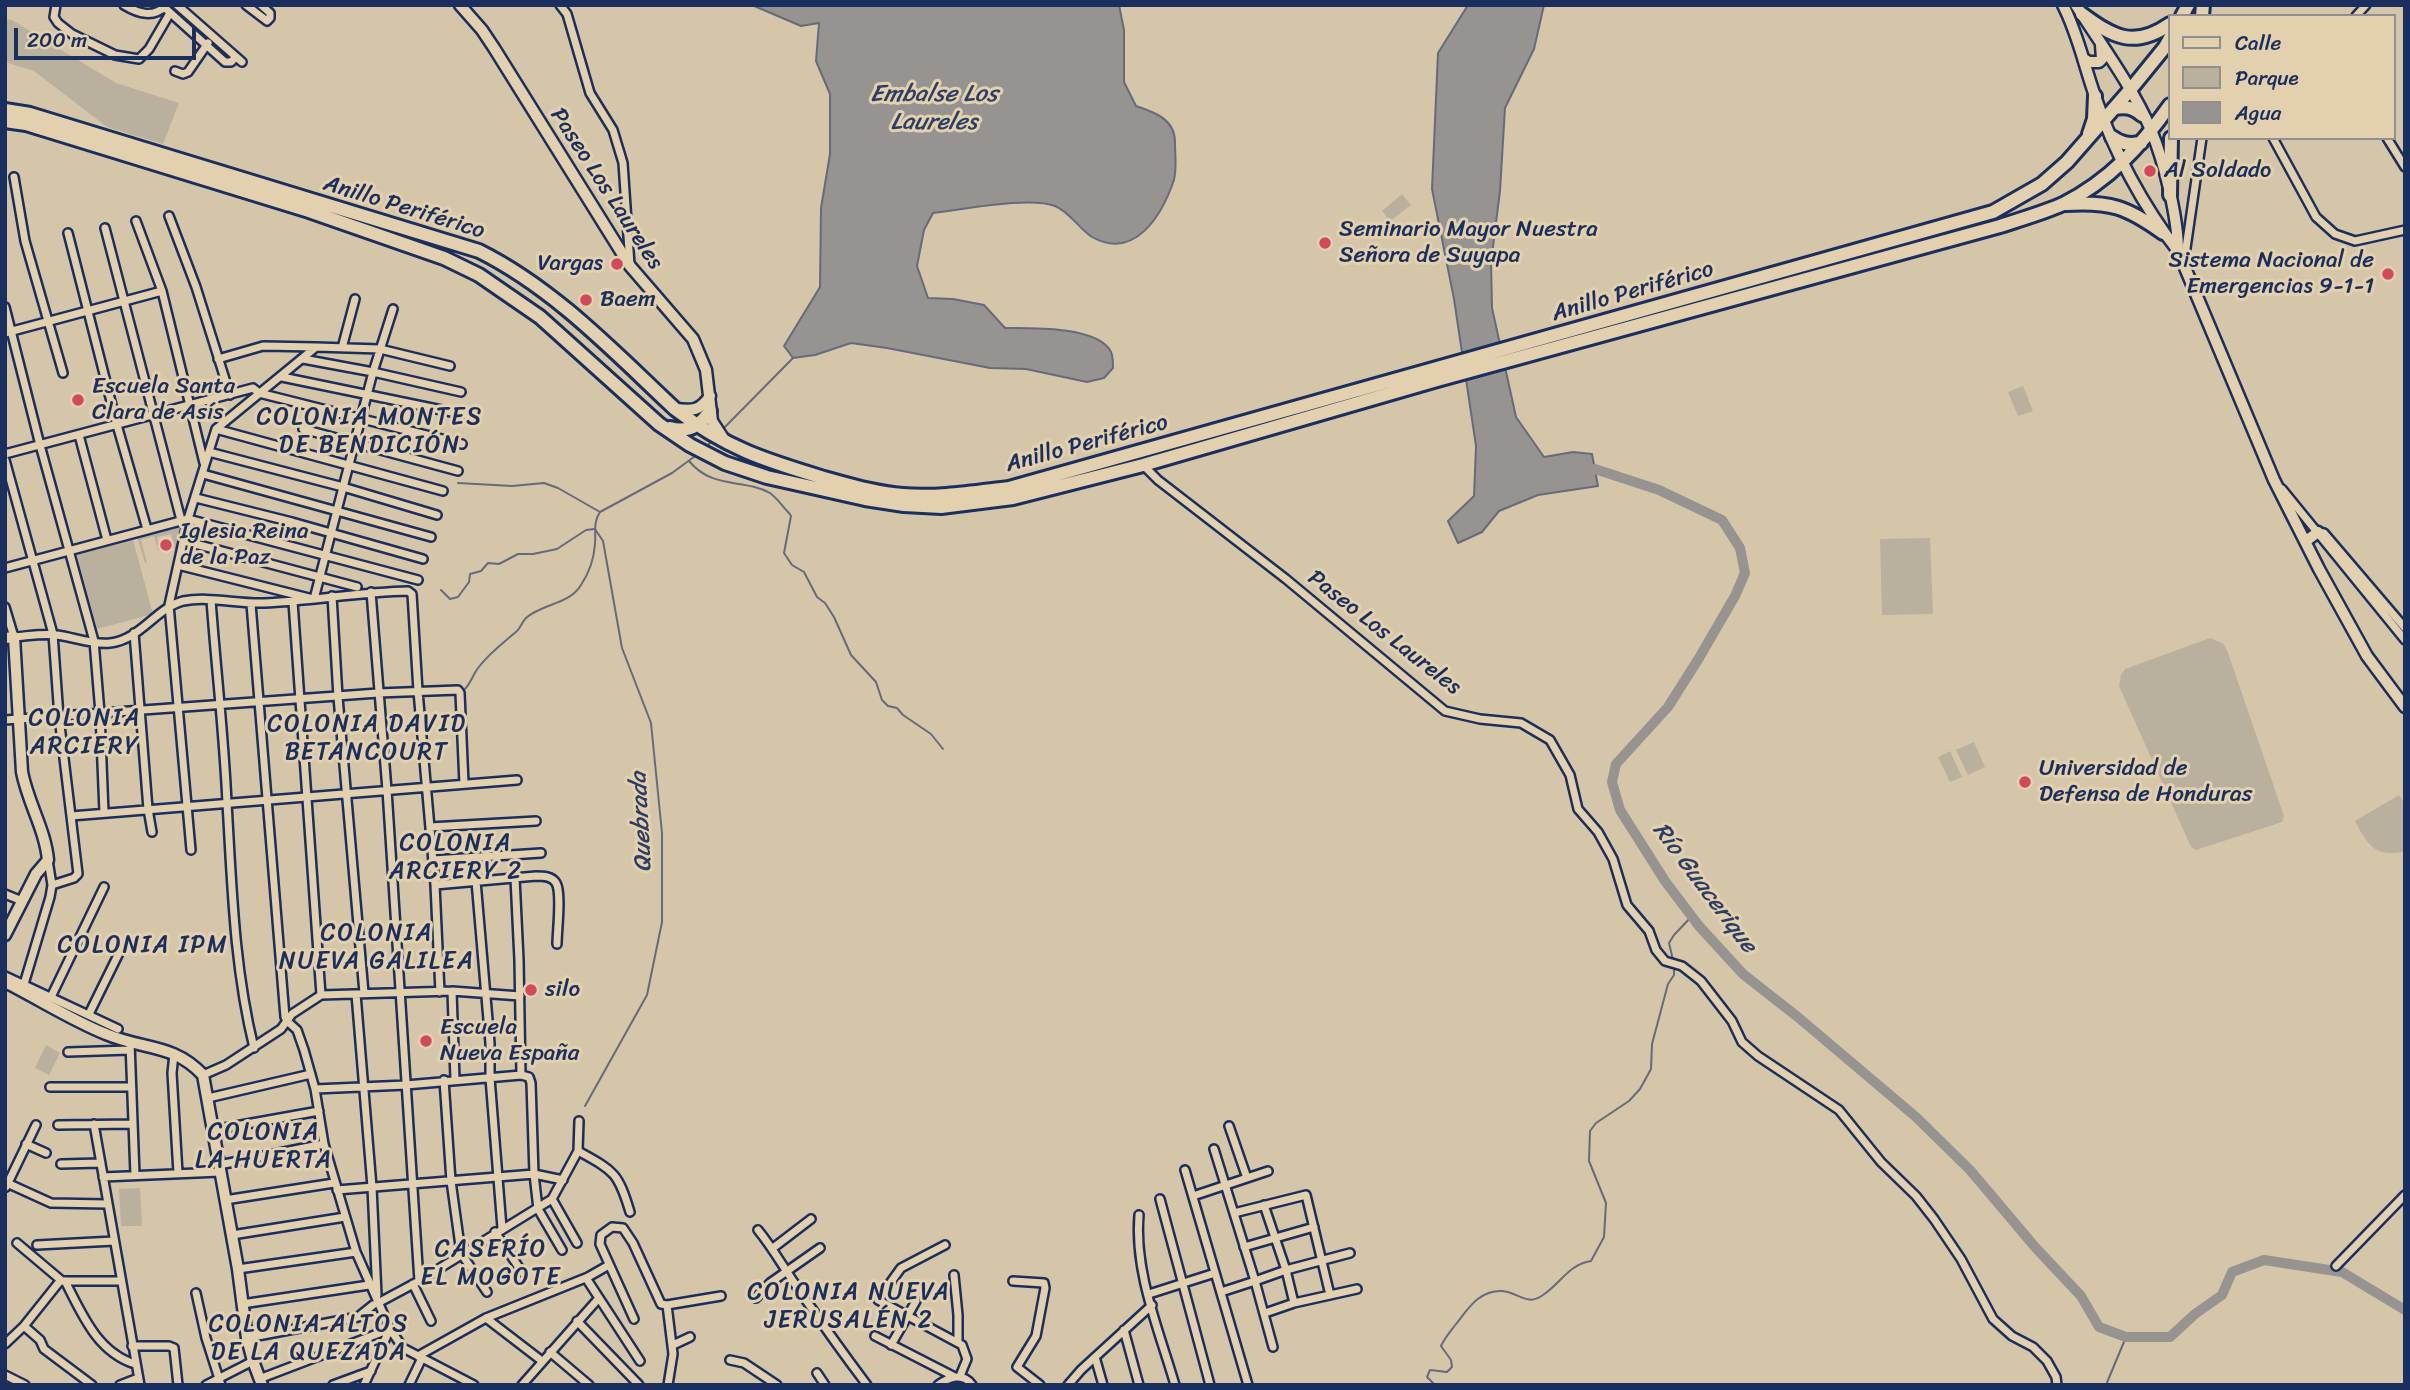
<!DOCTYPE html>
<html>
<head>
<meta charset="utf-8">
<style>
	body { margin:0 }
	#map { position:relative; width:2410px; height:1390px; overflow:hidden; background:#d6c6a9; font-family:Sriracha,sans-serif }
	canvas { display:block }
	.frame { position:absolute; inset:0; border:7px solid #1b2f5e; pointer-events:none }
	.legend { position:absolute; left:2168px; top:14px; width:228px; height:126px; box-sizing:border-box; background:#e2d0ae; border:2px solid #92908e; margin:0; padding:9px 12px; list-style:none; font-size:21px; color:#1b2f5e }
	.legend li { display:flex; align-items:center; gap:14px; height:35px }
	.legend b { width:35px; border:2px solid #92908e }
	.scale { position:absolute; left:14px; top:28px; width:182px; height:32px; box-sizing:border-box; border:4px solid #1b2f5e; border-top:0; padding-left:9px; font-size:21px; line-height:24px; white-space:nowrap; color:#1b2f5e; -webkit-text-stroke:5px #e2d0ae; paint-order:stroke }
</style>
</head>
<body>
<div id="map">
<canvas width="2410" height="1390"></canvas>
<div class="frame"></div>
<ul class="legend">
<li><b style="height:9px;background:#e2d0ae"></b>Calle</li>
<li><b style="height:19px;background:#bab09e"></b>Parque</li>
<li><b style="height:19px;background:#969390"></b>Agua</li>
</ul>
<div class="scale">200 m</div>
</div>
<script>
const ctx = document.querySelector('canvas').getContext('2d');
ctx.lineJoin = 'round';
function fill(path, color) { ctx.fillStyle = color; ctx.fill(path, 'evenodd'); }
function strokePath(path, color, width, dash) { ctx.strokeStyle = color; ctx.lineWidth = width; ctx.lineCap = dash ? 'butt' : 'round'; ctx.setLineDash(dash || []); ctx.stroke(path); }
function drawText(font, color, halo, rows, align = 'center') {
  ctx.font = font + ' Sriracha,sans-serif'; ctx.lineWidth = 6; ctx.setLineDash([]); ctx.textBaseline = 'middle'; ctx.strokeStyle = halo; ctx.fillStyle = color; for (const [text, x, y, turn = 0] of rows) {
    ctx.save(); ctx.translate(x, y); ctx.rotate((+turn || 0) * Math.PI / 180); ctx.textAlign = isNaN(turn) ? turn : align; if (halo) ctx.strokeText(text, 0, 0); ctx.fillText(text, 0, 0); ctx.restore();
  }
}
fill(new Path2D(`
	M5,19l7,1 104,63 63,20 -16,41 -56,-17 -73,-56 -29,-9z
	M1402,194l9,11 -21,16 -8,-10z
	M2023,386l10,25 -15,5 -10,-24z
	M179,525l3,4 -6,26 -5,-21 -14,3 3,13h-2l-4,-14 -13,4 6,23h-2l-8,-26z
	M1930,538l3,76 -51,1 -2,-76z
	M133,540l20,74 -56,15 -20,-74z
	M2210,638l14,6 4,9 56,163 -2,6 -86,28 -5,-3 -72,-161 2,-11 4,-6z
	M1974,742l11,25 -17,8 -12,-25z
	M1950,751l12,26 -12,5 -12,-25z
	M2399,795l6,9v47c-29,8 -38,-7 -50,-30z
	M46,1045l14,8 -11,22 -14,-7z
	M140,1188l2,38h-21l-2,-37z`), '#bab09e');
const water = new Path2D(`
	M752,5h367l5,25v52l12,24c18,6 39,13 39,36 0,12 2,27 -1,38 -12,35 -39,81 -82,57 -13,-8 -22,-25 -37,-31 -25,-10 -93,4 -122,7l-9,17 -7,36 11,32 25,1 31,6 21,23c26,0 93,-2 106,24 2,4 2,11 2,16l-9,10 -17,4 -61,-13 -36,-1 -103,-20 -36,-5 -36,12 -22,3 -9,-12 36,-59 1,-79 9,-54v-60l-14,-33 3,-38 -18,3z
	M1468,5h76l-10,44 -29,59 -5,83 -9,71 1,46 24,109 28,40 29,-5 19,2 6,32 -60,9 -39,16 -17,21 -24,11 -10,-22 26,-25 2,-50 -22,-147 -22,-110 6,-136z`);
fill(water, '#969390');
strokePath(water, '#656b7c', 2);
strokePath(new Path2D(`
	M722,430l71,-72
	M705,448l8,-8
	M689,461c24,29 54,17 81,32 7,5 13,14 19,20l2,3 -7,37 8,12 12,7 13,25 8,6 9,14 17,38 25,27 6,18 6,6 9,2 6,7 28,19 12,15
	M458,483l54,3 32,-3 14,5 42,24
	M441,590l9,9 8,-2 11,-15 1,-8 11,-3 7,-8 11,1 19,-10h15l24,-5 29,-19 8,-1
	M463,691c8,-7 9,-15 15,-23 12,-16 24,-24 39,-37 4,-4 5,-9 9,-13 17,-15 43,-13 55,-33 8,-12 13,-27 14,-41 1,-12 -2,-22 5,-32l72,-39 26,-19
	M1673,960l-4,-17 5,-8 18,-19
	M585,1106l62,-111 15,-73v-89l-11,-110 -29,-75 -19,-107 -8,-12
	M1435,1385l-8,-8 3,-7 17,2 5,-5 -1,-7 -10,-14c4,-9 9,-14 15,-22 12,-15 23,-34 46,-33 16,1 25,16 41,4 17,-11 26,-31 48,-34l13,-24 2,-34 -17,-42 1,-30 6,-8 33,-22 11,-12 11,-20 1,-25 16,-60 6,-9v-8
	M2106,1385l20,-48`), '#656b7c', 2);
strokePath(new Path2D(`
	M1581,471l14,-2 64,21 63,30 18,28 5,25 -10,23 -36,62 -31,49 -52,57 -4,18 8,28 45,71 34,45 44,48 56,44 117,99 54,53 65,77 46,49 18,31 27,10h44l25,-23 27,-19 10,-23 32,-12 78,12 63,38`), '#969390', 10);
const street = new Path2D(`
	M56,5l-2,12 4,6 14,11 43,21 24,4 10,-10 21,-36
	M124,5c15,9 29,13 42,1
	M177,5l65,57
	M246,5l21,16 3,-3v-5l-9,-8
	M560,5l7,9 23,79 23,37 10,33 7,102
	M165,8l60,54h6l5,-5
	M2356,16l10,-11
	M175,71l8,3 5,-2 20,-29
	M2273,138l43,79 19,17 20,7 50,-11
	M2387,138l18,29
	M14,177l11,64 38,132
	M169,216l27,71 34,108
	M136,221l26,70 42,172
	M105,228l76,292
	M68,233l49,192 30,104
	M2184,262l18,-124
	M5,307l35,138 54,196 6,72 4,100
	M5,333l157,-42
	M342,348l13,-49
	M218,359l45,-13 53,1
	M303,359l70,13 88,20
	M282,377l184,38
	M216,429l227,62
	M303,429l155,42
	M79,435l28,105
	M209,452l134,35 94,28
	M5,454l248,-66 6,5 203,51
	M5,460l48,174 6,83 19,157 -4,4 -22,7
	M1143,465l15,15 128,99 159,132 35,8 41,4 29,17 20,35 8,34 20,23 15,27 14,46 22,26 7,19 9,11 17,5 19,15 31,40 10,21 16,14 81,54 42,52 35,34 18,23 27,40 32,60 19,17 21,11 14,14 9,16 1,8
	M203,474l228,63
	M2282,489l123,151
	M196,498l96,24 131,37
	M2318,532l6,1 81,95
	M184,541l173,46
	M178,565l131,33
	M5,568l183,-49 230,61
	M371,592l16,198 32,491
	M332,596l6,101 26,296
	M314,599l59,-227 20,-63
	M211,600c5,68 13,135 16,203 5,83 7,164 27,245
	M293,602l28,393
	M251,604l34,413 2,4 10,9 7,20 11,39 9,55 32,108 34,77 13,19 71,37
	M5,607l9,30c14,-1 29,-4 43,-2 16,2 36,10 53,8 30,-3 46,-35 73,-42 26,-5 54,3 81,2 48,-2 95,-11 144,-12l4,3 6,97 17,194 5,107
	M134,633l14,176 4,23
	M5,720l373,-27 80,-3 2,3 4,91
	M71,816l446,-36
	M430,827l106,-6
	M191,850l-22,-245 19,-86 28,-90 100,-82 64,2 70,17
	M433,860l108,-7
	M515,878l4,82 2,115 8,2 2,6 3,91 4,35 24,41
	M476,881l14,162v35l12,150
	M435,885l101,-9c7,0 16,0 20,7 6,10 1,48 1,61
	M5,894l17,7
	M5,976l113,53
	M24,984l26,-87 2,-12 -4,-25
	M452,991l3,89
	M356,994l16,193 5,108
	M51,997l53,-110
	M89,1014l32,-65
	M130,1043l5,132
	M68,1052l62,-2
	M174,1054l-2,19 6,100
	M203,1075l23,-10 55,-36 11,-15 29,-19 131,-4 68,5
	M444,1080l7,101 10,72 26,39
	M50,1087h81
	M315,1089l91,-4 115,-10
	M208,1098l103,-24
	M94,1124l46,261
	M58,1125l75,-1
	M213,1130l106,-19
	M26,1144l20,9
	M1214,1149l41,132 -34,11
	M578,1151c36,20 40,21 52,61
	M61,1164l40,-1
	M219,1165l105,-21
	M1185,1170l63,215
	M103,1177l117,-5
	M1247,1178l21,-7
	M7,1183l44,20 56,1
	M6,1187l30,-62
	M337,1190l197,-16 29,6
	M1193,1196l54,-18 -18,-52
	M552,1199l25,44
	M1160,1199l50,186
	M225,1200l109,-17
	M1264,1205l22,65 64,-17
	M1234,1213l72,-18 24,100
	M1139,1215c-5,57 20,115 36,170
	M758,1230c14,17 24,35 37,54 23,34 47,68 72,101
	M495,1232l27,40
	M232,1235l113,-18
	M17,1243l45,38
	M37,1245l77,-4
	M945,1245l-44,23 -23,32 84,45 5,14 -7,17
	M1244,1247l70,-20
	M773,1248l38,-29
	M2336,1266l69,-71
	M238,1269l118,-17
	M954,1275l4,40v26
	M586,1278l54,83
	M65,1281c17,33 32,71 70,83
	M1013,1281l31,2 1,5 -9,48 -19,31 23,18
	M413,1284l18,37
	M196,1293l10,45 15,47
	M1149,1294l66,-21
	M756,1298l14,-15 50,-35
	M378,1303l41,-22 133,-82 26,-48 1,-30
	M242,1304l127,-19
	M667,1305l6,49 -5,31
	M1265,1313l29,-10 63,-14
	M486,1318l56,43
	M634,1319l-34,-75 1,-9 11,-8 11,1 10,15 28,61 6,1 54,-9
	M577,1321l62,64
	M1124,1330l15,55
	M875,1336l80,41
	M247,1338l111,-21 15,-12
	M5,1344l19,-18
	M673,1345l17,-8
	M891,1345l25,-44
	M132,1346h37l5,2 4,37
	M1273,1347l-18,-66 31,-11 8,33
	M550,1352l39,33
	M418,1356l68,-38 102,-41 21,-12
	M1095,1357l8,28
	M730,1360l14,3 33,22
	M817,1373l8,12
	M5,1375l20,10
	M259,1379l131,-50
	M92,1385l-48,-36 -4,-9 -16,-14 36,-45h60
	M120,1385l18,-7
	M206,1385l47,-24
	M333,1385l38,-14
	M364,1385l26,-56
	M409,1385l13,-27
	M522,1385l77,-87
	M938,1385c11,-8 25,-13 34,0
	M1068,1385l13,-15 71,-65`);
const secondary = new Path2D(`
	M460,5l22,25 12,18 136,218 63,73 13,31 6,51 11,17
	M2063,5c15,29 21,60 32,91 18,54 48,110 83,155l96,229 45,89 48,87 38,51
	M2076,5c26,41 56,81 75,125 13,31 27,88 27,121
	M2084,59l5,3h10l3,-3 -1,-14
	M676,409c16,2 24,2 34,-13
	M2306,541l12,-9
	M5,638l9,-1 8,135c6,31 23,57 26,88l-12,14 -31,61
	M5,982c34,17 66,38 101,52 37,16 67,9 97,41l35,194 9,69 6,23 9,24`);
const highway = new Path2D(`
	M2082,14c31,23 52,35 88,10
	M2182,16l6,-11
	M2202,16l1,-11
	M2114,108c12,-2 18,-1 28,7
	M5,110l25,4 449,137c76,38 135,101 196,158 51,39 89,51 149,69 26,7 52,15 79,17 35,3 71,-3 106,-7l984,-276 49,-28 25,-22 63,-72 35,-43 5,-9
	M5,121l21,3 283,87 135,47 35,17 61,42 119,107 31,21 35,18 42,14 98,22 39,6 37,2 72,-9 130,-33 294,-85 563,-154c21,-7 43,-13 63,-22 46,-23 78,-58 107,-99
	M2089,134l5,-15 1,-23
	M2112,137c10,7 17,8 29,6
	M2170,195l1,-57
	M2065,204c45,-3 62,3 98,29
	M670,428c17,5 30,-2 40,-17`);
strokePath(street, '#1b2f5e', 12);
strokePath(secondary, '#1b2f5e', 15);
strokePath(highway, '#1b2f5e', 18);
strokePath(street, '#e2d0ae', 7);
strokePath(secondary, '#e2d0ae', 10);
strokePath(highway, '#e2d0ae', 12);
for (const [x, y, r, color] of [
	[2150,171,7,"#d1495b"],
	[1325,243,7,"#d1495b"],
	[617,264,7,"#d1495b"],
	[2388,274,7,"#d1495b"],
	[586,300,7,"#d1495b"],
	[78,400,7,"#d1495b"],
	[166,545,7,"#d1495b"],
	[2025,782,7,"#d1495b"],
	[531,990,7,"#d1495b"],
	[426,1041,7,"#d1495b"]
]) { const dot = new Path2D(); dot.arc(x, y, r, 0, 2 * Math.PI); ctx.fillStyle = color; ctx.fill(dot); strokePath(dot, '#e2d0ae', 2.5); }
drawText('23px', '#1b2f5e', '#e2d0ae', [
	["Al Soldado",2164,171],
	["Seminario Mayor Nuestra",1339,230],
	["Señora de Suyapa",1339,256],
	["Sistema Nacional de",2374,261,"right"],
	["Emergencias 9-1-1",2374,287,"right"],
	["Vargas",603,264,"right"],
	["Baem",600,300],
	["Escuela Santa",92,387],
	["Clara de Asís",92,413],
	["Iglesia Reina",180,532],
	["de la Paz",180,558],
	["Universidad de",2039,769],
	["Defensa de Honduras",2039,795],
	["silo",545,990],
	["Escuela",440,1028],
	["Nueva España",440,1054]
], 'left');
drawText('23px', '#1b2f5e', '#e2d0ae', [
	["Paseo Los Laureles",606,189,57],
	["Anillo Periférico",404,208,17],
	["Anillo Periférico",1633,292,-16],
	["Anillo Periférico",1087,444,-15],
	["Paseo Los Laureles",1384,633,38]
]);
drawText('italic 24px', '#2d3e66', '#e2d0ae', [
	["Embalse Los",934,95],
	["Laureles",934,123],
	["Quebrada",642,822,-93],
	["Río Guacerique",1704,888,53]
]);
ctx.letterSpacing = '2px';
drawText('24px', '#1b2f5e', '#e2d0ae', [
	["COLONIA MONTES",370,418],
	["DE BENDICIÓN",370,446],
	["COLONIA",85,719],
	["ARCIERY",85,747],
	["COLONIA DAVID",367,725],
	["BETANCOURT",367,753],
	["COLONIA",456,844],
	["ARCIERY 2",456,872],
	["COLONIA",377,934],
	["NUEVA GALILEA",377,962],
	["COLONIA IPM",143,946],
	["COLONIA",264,1133],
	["LA HUERTA",264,1161],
	["CASERÍO",491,1250],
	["EL MOGOTE",491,1278],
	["COLONIA NUEVA",849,1293],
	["JERUSALÉN 2",849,1321],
	["COLONIA ALTOS",309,1325],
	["DE LA QUEZADA",309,1353]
]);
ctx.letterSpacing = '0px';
</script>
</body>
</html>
